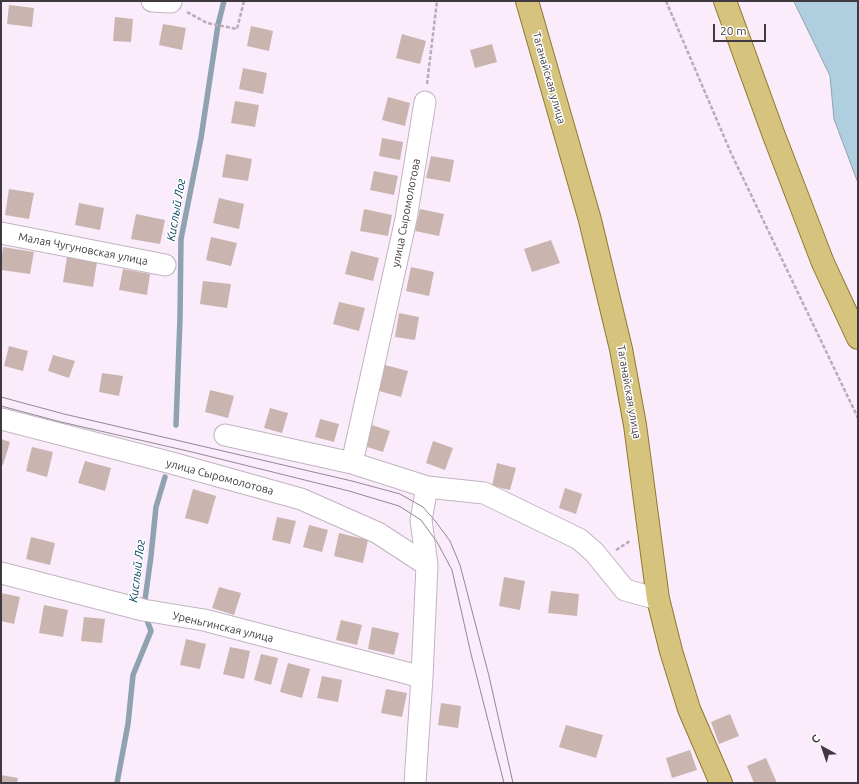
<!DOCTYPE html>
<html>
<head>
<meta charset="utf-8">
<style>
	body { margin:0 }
	#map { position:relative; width:859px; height:784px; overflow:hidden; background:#fbecfb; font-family:Ubuntu,sans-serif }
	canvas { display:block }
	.frame { position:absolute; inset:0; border:2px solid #403a40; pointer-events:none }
	.north { position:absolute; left:803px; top:728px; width:40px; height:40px; -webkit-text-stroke:3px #fff; paint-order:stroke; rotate:320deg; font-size:11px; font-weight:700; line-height:16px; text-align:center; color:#403a40 }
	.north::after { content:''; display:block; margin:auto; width:14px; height:18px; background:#403a40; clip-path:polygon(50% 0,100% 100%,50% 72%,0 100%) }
	.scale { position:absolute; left:713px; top:24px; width:53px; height:18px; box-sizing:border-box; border:2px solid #403a40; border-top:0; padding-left:5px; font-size:12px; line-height:14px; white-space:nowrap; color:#403a40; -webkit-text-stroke:3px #fff; paint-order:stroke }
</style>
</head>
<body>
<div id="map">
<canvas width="859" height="784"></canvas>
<div class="frame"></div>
<div class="north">С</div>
<div class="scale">20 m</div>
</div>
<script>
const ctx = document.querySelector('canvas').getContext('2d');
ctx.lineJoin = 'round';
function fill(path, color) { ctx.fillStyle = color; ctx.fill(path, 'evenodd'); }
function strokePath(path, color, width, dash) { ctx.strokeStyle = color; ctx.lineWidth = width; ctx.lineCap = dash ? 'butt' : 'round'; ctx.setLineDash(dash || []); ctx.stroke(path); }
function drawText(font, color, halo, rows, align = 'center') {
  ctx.font = font + ' Ubuntu,sans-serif'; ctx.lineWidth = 3; ctx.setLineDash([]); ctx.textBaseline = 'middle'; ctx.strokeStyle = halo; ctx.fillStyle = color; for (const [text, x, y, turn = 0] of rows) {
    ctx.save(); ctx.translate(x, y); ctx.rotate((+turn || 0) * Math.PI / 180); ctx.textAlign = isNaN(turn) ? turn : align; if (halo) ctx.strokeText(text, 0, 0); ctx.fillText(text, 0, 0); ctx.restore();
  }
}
const water = new Path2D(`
	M794,1h64v182l-24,-64 -4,-43z`);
fill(water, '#afcfe0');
strokePath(water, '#8ea2b0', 1);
strokePath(new Path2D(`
	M176,425l4,-107 1,-79 20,-101 17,-113 6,-24
	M144,607l7,-51 5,-49 9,-30
	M117,783l11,-59 5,-49 18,-44 -6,-16`), '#8ea2b0', 5.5);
fill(new Path2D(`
	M9,5l25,3 -2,19 -25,-3z
	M115,17l18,2 -2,23 -18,-1z
	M163,24l23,4 -4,22 -23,-5z
	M251,26l22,5 -4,20 -22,-5z
	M402,34l24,7 -6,23 -24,-6z
	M492,44l5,18 -22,6 -5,-18z
	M243,68l24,5 -4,21 -24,-5z
	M388,97l22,6 -5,23 -23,-6z
	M235,101l24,4 -4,22 -24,-4z
	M382,138l21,4 -3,18 -21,-4z
	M226,154l26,5 -4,22 -26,-4z
	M431,156l23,4 -4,22 -24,-4z
	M374,171l24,5 -4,19 -24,-5z
	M9,189l25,4 -5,26 -24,-4z
	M219,198l25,6 -5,25 -26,-6z
	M79,203l25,5 -4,22 -25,-5z
	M364,209l28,6 -4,21 -28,-5z
	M420,209l24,5 -5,22 -24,-5z
	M136,214l29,6 -5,24 -29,-5z
	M211,237l26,6 -6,23 -25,-6z
	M551,240l9,23 -28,9 -8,-23z
	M3,247l31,5 -4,22 -29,-4v-7z
	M351,251l28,7 -6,23 -28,-7z
	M67,257l30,5 -4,25 -30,-5z
	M411,267l23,5 -5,24 -23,-5z
	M123,269l27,5 -3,21 -28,-5z
	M203,281l28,3 -4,24 -27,-4z
	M339,302l26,6 -6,23 -26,-7z
	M399,313l20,4 -4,23 -20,-3z
	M9,346l19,5 -5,20 -19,-5z
	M53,355l22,6 -6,17 -21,-7z
	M385,365l23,6 -7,26 -22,-6z
	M102,373l21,3 -4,20 -20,-4z
	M210,390l24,6 -6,22 -23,-6z
	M270,408l18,5 -6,20 -18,-5z
	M320,419l19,5 -5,18 -19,-5z
	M372,425l18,6 -7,21 -19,-6z
	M1,439l9,3 -7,23 -2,-1z
	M433,441l20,7 -8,22 -19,-7z
	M32,447l21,5 -6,25 -21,-6z
	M85,461l26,7 -6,23 -27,-8z
	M497,463l19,5 -6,22 -18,-4z
	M565,488l17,6 -6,20 -17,-6z
	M193,489l23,7 -8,28 -23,-6z
	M277,517l19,4 -6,23 -18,-4z
	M309,525l19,5 -6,22 -19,-5z
	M339,533l29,7 -5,23 -29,-7z
	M31,537l24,6 -5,22 -24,-6z
	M504,577l21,4 -5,29 -21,-4z
	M219,587l22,6 -7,22 -22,-7z
	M551,591l28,3 -2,22 -29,-3z
	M1,593l19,4 -6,27 -13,-3z
	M44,605l24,5 -5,27 -24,-4z
	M84,617l21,2 -3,24 -21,-2z
	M341,620l21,5 -5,20 -21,-5z
	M372,627l27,6 -5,22 -26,-6z
	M186,639l20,5 -6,25 -20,-4z
	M230,647l20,4 -6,28 -21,-5z
	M261,654l17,4 -7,27 -17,-5z
	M288,663l22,6 -8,29 -22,-6z
	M322,676l20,4 -4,22 -21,-4z
	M386,689l21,4 -5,24 -21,-4z
	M441,703l20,3 -3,22 -20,-3z
	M730,714l9,22 -20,8 -8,-22z
	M566,725l37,10 -7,23 -37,-11z
	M690,750l7,20 -25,8 -6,-20z
	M766,758l11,25h-23l-7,-17z
	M1,775l17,3 -1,5h-16z`), '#cab4af');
const minor = new Path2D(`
	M152,1l19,1
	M1,233l164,32
	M1,419l167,43 133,37 77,34 49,32
	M225,435l127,28 75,24 57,6 95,46 15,13 31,38 33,9
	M352,463l54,-244 19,-117
	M1,573l142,37 61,10 218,57
	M415,783l7,-106 5,-112 -6,-45 6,-33`);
const major = new Path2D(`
	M527,1l63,219 31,129 14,76 23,174 13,52 18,58 32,74
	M725,1l48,132 50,130 35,75`);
strokePath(minor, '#c2b3c2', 23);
strokePath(major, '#8f792f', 24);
strokePath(new Path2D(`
	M666,1l65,152 127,265
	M187,12l20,11 30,6 7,-28
	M427,84l10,-83
	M616,550l14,-9`), '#b7acb7', 2.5, [4, 2]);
strokePath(minor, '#fff', 21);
strokePath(major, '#d6c37d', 22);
strokePath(new Path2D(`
	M1,397l63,17 288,67 48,13 23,13 13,15 14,19 10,24 29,111 24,107
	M1,406l60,16 131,30 157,39 50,15 22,14 16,22 15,28 19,84 33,129`), '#918791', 1);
drawText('11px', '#403a40', '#fff', [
	["Таганайская улица",549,78,74],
	["улица Сыромолотова",406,213,-79],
	["Малая Чугуновская улица",83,249,11],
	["Таганайская улица",629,392,80],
	["улица Сыромолотова",220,477,15],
	["Уреньгинская улица",223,627,13]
]);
drawText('italic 12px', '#04445d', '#fff', [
	["Кислый Лог",176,210,-80],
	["Кислый Лог",137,571,-83]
]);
</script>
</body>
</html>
